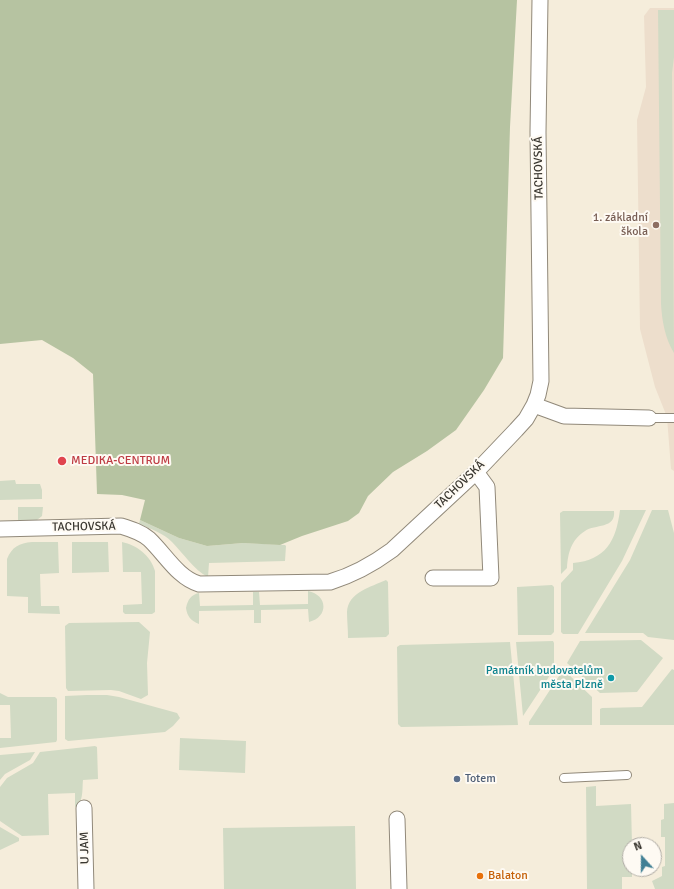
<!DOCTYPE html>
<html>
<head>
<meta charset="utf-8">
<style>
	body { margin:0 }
	#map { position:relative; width:674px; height:889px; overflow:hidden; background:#f5eddb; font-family:Signika,sans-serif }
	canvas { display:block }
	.north { position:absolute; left:622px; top:837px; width:40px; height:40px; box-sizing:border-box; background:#fefaf3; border:1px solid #b0aca5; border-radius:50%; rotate:339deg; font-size:11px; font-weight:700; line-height:16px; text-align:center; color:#3a3730 }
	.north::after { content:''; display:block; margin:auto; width:14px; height:18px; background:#428095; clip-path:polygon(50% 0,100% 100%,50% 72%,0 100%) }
</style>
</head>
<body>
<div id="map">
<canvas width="674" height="889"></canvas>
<div class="north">N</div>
</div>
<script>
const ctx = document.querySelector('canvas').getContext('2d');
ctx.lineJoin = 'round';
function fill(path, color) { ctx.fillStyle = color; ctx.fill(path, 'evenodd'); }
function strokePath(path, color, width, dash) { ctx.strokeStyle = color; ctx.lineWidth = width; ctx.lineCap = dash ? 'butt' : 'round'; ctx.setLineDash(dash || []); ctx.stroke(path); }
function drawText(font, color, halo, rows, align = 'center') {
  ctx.font = font + ' Signika,sans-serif'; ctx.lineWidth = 4; ctx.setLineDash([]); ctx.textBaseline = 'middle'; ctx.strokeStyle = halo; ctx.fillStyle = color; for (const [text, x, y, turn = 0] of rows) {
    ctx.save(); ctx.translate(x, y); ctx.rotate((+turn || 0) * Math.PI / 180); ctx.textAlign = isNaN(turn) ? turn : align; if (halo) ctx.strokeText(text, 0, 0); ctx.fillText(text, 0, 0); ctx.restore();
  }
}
fill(new Path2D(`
	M650,8h24v463l-3,-2 -4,-52 -12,-30 -15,-58 -3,-209 9,-33 -2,-71z`), '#eddecc');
fill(new Path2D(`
	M658,10h16v47l-2,16 2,280c-9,-15 -12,-32 -13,-49z
	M15,480l1,4h24l2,6v9l-42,1v-19z
	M18,507h25l-1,9 -5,4h-19z
	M620,510h26l-24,51 -44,73h-15l-2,-2v-49l12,-13v-7c33,-3 43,-22 47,-53z
	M652,510h16l6,23v107l-26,-3 -5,-4h-58l45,-73z
	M563,511h51c2,18 -19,13 -29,20 -14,9 -17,22 -18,37l-6,6 -1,-61z
	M140,520l39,18 28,8 36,-3 42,2 1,1 -1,15 -76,2 -1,14c-14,-7 -25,-24 -36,-35 -9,-9 -21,-13 -33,-18z
	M32,542h26l1,31 -19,1 1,32h18l1,8 -32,-1v-16l-21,-1v-37c5,-12 12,-16 25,-17z
	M72,542h36l1,30 -37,1z
	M122,542c15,3 29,14 33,29v41l-3,2h-27l-2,-2v-7l19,-1 -1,-32h-18z
	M386,580l2,2 1,52 -3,3 -38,1c0,-9 -1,-18 -1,-26 1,-20 24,-25 39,-32z
	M552,585l2,2v45l-3,3h-33l-1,-48z
	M308,591c20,4 21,26 1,31l-1,-13 -47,1v13h-7v-13l-55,1v13c-8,-3 -12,-8 -13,-16 2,-9 5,-13 13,-15l1,13 53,-1v-13h6l1,13 48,-1z
	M139,622l11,10 -3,31 1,32 -7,4 -22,-8 -8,-1 -43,1 -2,-3 -1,-62 4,-3z
	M641,640l22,18 -26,34 -37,1 -33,-30 13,-22z
	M553,641l1,2v26l-31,47 -7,-74z
	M510,642l8,83 -117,2 -3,-3 -1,-77 3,-2z
	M672,669l2,1v55h-74v-16l2,-1 40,-1z
	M564,672h2l26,25v28h-63v-3l32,-49z
	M0,693l8,4h47l2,2v41l-1,2 -56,6v-10h11l-1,-33h-10z
	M87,695h20l12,2 58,16 3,5 -7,8 -8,6 -97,9 -3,-2v-43z
	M180,738l66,3 -1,32 -66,-3z
	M95,746l2,1 1,32 -15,1c-1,8 1,23 -8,27v-14l-27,1 1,41 -27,1 -22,-15v-34l7,-9 26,-15 7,-11z
	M35,752l-5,8 -25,14 -5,6v-25z
	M596,786v20l35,-2 1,41h-2v24h2v8h-10v12h-35l-1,-102z
	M674,803v86h-19l-3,-8 10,-5v-9l3,-1v-29h-4v-17l3,-1v-15z
	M355,826l1,63h-132l-1,-61z
	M0,827l19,11v3l-19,9z`), '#d1dac4');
fill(new Path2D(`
	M0,0h517l-7,127 -7,231 -19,32 -28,40 -29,21 -34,21 -25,24 -9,17 -11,8 -46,15 -22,9 -37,-2 -36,3 -28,-8 -39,-18 5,-20 -23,-5 -25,-1 -4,-120 -20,-16 -31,-18 -42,4z`), '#b6c3a1');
const lane = new Path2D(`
	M649,418h25
	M564,778l63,-3`);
const street = new Path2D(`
	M534,405l30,11 85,2
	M0,529l121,-3c10,3 20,6 28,13 16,15 29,39 50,45l131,-2c23,-7 43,-18 62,-32l84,-78 40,-42 10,-11 8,-14 4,-10 3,-14 -3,-249 2,-132
	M433,578h58l-4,-91 -11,-15
	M84,808l2,81
	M397,819l2,70`);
strokePath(lane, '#91897a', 10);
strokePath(street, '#91897a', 17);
strokePath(lane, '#fff', 8);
strokePath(street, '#fff', 15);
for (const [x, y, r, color] of [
	[656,225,4,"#8d6e63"],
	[62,461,5,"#e0444e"],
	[611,678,4,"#0f9aa8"],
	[457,779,4,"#5c6f8a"],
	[480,876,4,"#e8710a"]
]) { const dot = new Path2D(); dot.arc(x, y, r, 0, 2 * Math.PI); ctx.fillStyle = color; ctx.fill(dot); strokePath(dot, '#fefaf3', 1.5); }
drawText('12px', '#3a3730', '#fefaf3', [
	["TACHOVSKÁ",539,168,-91],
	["TACHOVSKÁ",460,485,-44],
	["TACHOVSKÁ",84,527,-1],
	["U JAM",85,848,-91]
]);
drawText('12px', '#785e54', '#fefaf3', [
	["1. základní",648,218],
	["škola",648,232]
], 'right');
drawText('12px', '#be3a42', '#fefaf3', [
	["MEDIKA-CENTRUM",71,461]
], 'left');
drawText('12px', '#0d838f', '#fefaf3', [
	["Památník budovatelům",603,671],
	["města Plzně",603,685]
], 'right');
drawText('12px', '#4e5e75', '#fefaf3', [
	["Totem",465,779]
], 'left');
drawText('12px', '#c56008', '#fefaf3', [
	["Balaton",488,876]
], 'left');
</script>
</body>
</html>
